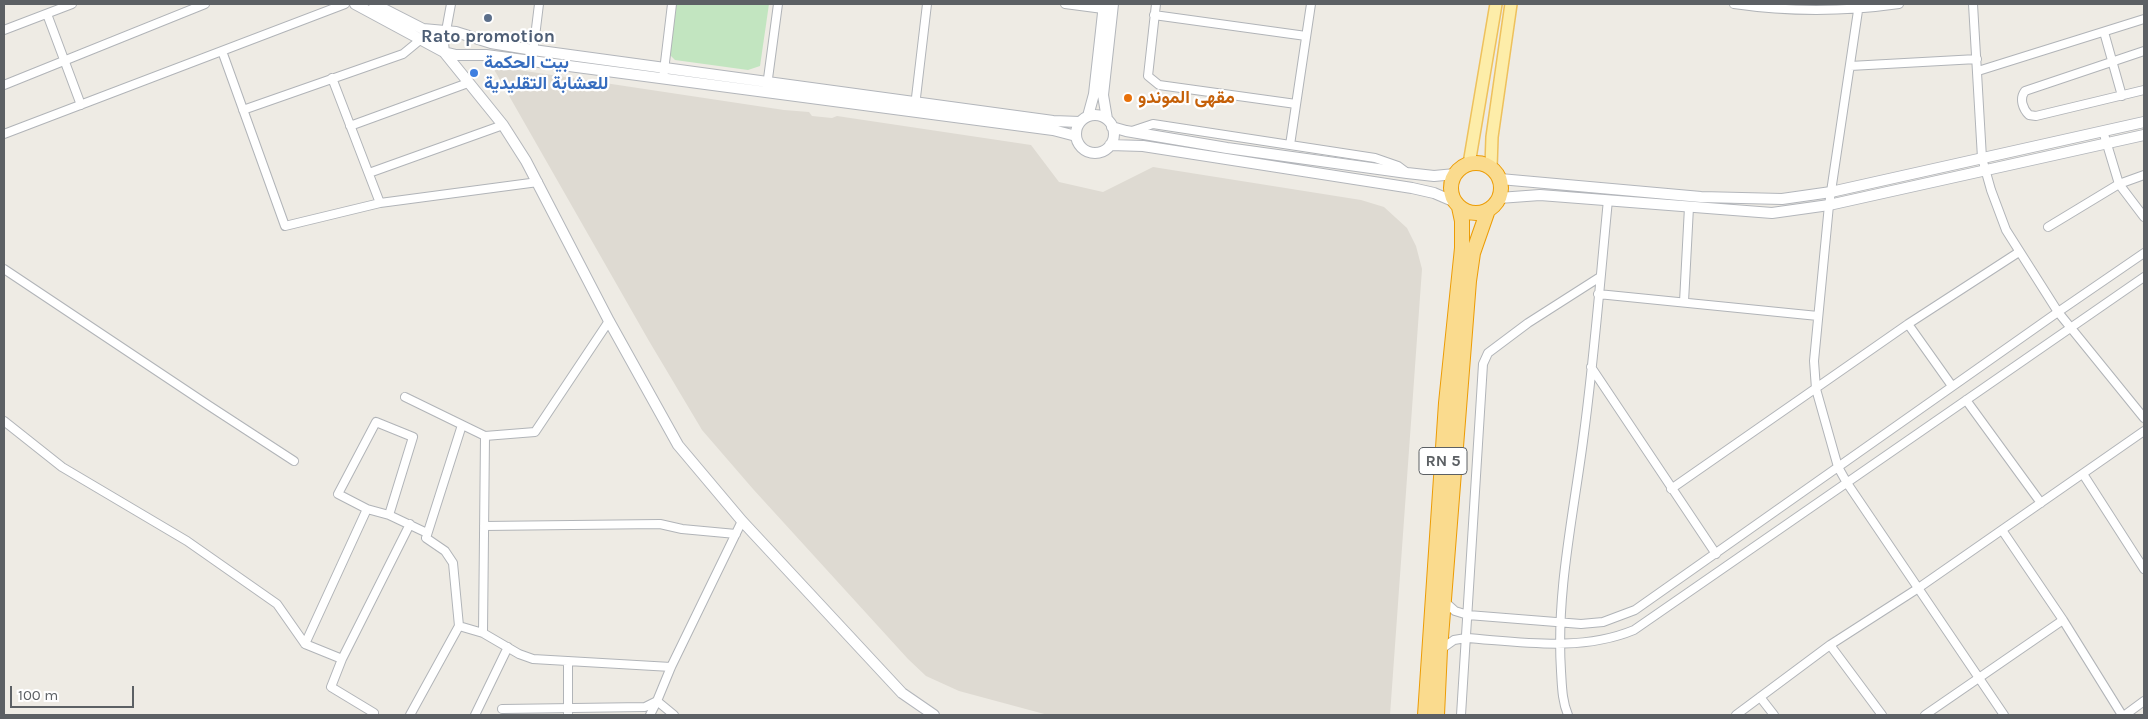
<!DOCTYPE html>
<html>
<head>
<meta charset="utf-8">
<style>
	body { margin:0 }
	#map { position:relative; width:2148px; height:719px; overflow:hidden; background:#eeebe4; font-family:Karla,sans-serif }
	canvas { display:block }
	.frame { position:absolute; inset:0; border:5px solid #5c6064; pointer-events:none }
	.scale { position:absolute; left:10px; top:686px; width:124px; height:22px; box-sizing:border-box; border:2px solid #5c6064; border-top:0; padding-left:6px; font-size:15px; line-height:18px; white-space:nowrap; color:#5c6064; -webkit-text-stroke:4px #fff; paint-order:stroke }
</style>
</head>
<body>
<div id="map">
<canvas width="2148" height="719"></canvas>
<div class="frame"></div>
<div class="scale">100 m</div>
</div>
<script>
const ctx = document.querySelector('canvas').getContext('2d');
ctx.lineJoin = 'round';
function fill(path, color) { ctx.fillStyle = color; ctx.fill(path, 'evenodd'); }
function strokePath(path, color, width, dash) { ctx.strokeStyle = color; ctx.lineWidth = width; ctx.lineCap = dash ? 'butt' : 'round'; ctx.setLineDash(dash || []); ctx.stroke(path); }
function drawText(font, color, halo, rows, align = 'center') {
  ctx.font = font + ' Karla,Vazirmatn,sans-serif'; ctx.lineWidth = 4.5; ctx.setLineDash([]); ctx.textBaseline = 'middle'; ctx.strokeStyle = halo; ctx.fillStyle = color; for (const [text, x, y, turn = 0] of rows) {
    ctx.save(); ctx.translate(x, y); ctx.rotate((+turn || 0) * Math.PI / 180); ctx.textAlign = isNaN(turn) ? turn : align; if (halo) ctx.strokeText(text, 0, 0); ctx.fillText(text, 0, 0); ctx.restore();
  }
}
fill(new Path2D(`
	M492,66l292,44 25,2 3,4 20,2 5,-2 194,29 28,37 44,10 50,-25 208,33 23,7 23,21 9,18 6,23 -32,446h-342l-89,-24 -33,-15 -18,-17 -155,-170 -51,-59 -53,-89z`), '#dedad2');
fill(new Path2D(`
	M675,4h94l-9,62 -12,4 -73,-10 -7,-7z`), '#c2e5c0');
const street = new Path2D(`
	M1065,4l38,5
	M1156,4l-8,72 11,9 137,19
	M1734,4c55,8 109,8 165,0
	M1859,4l-30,201 -15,156 2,28 22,78 9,16 157,232
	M1973,4l9,154 9,32 15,40 52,82 86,106
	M47,14l34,91
	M1154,15l152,21
	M4,30l68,-26
	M446,31l5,-27
	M2104,32l18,64
	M222,51l63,175 95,-23 158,-21
	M2144,51l-119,40c-6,8 -2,18 4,24l7,1 108,-26
	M532,61l7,-57
	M1850,66l127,-7
	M1978,71l166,-52
	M332,78l48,125
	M663,79l9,-75
	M4,85l201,-81
	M767,86l11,-82
	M915,106l12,-102
	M243,110l160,-56 17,-14
	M350,126l118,-43
	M1132,131l21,-7 222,34 23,8 8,6
	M2103,131l16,53 25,33
	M4,134l341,-130
	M1290,145l21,-141
	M369,173l134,-48
	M2048,227l71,-43 25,-9
	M4,269l204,136 86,56
	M1598,294l220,22
	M1684,302l5,-95
	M1908,324l44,62
	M1591,367l125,187
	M405,397l80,39 50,-4 74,-111
	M1966,400l75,103
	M4,421l58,46 125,74 90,63 28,40 37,15 -11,28 43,26 -2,2
	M2083,474l61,95
	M1671,489l237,-165 111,-72
	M367,509l22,6
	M484,526l176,-2 22,5 54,5
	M2002,530l61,90 59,95
	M1444,601l11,10 13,4 113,9 22,-2 32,-12 423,-298 86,-59
	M459,626l24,7 36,21 14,5 138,8
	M483,633l2,-197
	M305,644l62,-135 -29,-15 38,-72 37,15 -24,78 38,18
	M1830,645l52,70
	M1440,650l14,-10 12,-2c56,4 115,14 168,-8l510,-353
	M342,659l68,-135
	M1760,697l14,18
	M502,709l143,-2 12,-6 14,-34 71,-146
	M410,715l49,-89 -6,-63 -8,-12 -19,-13 36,-113
	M475,715l33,-68
	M568,715v-54
	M650,715l7,-14 17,14
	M1461,715l22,-351 5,-11 40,-30 72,-46
	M1568,715c-6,-14 -6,-29 -7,-44 -5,-77 12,-154 22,-230 11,-80 17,-160 25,-241
	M1736,715l94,-70 87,-56 227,-158
	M1925,715l138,-95
	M2125,715l19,-14`);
const secondary = new Path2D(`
	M355,4l89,48 12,3h30l567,75 23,6
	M374,4l49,25 33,3 35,11 42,7 520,71 27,1
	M446,31l-3,12 1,9 59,73 23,36 83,160 69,124 64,76 160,172 32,22
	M1076 134a19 19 0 1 1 38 0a19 19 0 1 1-38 0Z
	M1088,116l6,-22 10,-90
	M1107,119l-4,-24 10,-91
	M1112,127l14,4 101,17 180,25 27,3 21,-2
	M1110,145l33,1 269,42 22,5 21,9
	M1500,179l201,18 81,2 49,-7 313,-70
	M1499,198l41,-3 232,18 57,-8 315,-70`);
const primary = new Path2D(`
	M1469,164l27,-160
	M1491,168l1,-31 19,-133`);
const highway = new Path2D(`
	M1451 188a25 25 0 1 1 50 0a25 25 0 1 1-50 0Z
	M1425,715l21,-312 16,-155v-27l-3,-14
	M1437,715l3,-65 29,-369 4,-28 15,-43`);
strokePath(street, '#b1b4b8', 10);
strokePath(secondary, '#b3b6bb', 12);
strokePath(primary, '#eec15c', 14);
strokePath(highway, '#ec9c05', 16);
strokePath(street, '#fff', 8);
strokePath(secondary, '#fff', 10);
strokePath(primary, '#fdeda9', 11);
strokePath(highway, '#fadb8e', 14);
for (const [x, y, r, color] of [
	[488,18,5,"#5c6f8a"],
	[474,73,5,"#3f7fe0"],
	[1128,98,5,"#e8710a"]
]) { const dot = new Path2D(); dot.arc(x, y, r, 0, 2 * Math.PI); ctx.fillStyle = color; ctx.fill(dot); strokePath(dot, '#fff', 2); }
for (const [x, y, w] of [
	[1443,461,48]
]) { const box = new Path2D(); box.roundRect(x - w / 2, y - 13.5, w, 27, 4); ctx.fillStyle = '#fff'; ctx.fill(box); strokePath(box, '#5c6064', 1); }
drawText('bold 16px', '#5c6064', null, [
	["RN 5",1443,461]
]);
drawText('bold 18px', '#4e5e75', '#fff', [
	["Rato promotion",488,37]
]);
drawText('bold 18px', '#366cbe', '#fff', [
	["بيت الحكمة",484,63],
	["للعشابة التقليدية",484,84]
], 'left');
drawText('bold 18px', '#c56008', '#fff', [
	["مقهى الموندو",1138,98]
], 'left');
</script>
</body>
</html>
